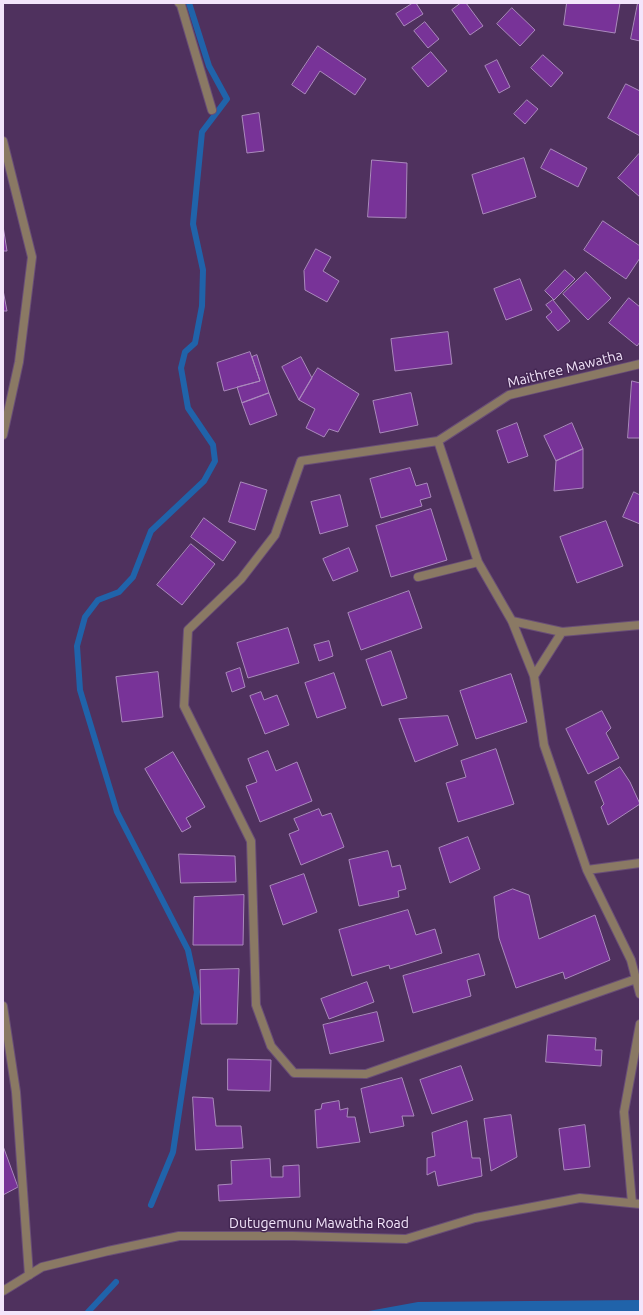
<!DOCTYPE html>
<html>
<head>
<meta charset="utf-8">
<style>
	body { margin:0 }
	#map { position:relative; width:643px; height:1315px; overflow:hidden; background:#4f315e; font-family:Ubuntu,sans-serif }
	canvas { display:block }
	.frame { position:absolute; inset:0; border:4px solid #f3e5fb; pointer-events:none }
</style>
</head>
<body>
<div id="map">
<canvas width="643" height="1315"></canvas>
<div class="frame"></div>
</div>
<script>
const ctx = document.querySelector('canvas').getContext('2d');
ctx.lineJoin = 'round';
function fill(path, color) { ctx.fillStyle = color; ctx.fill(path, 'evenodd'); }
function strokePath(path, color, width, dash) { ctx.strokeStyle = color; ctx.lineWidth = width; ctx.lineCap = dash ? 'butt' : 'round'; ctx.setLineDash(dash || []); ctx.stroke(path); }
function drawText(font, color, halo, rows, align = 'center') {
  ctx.font = font + ' Ubuntu,sans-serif'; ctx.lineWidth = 3; ctx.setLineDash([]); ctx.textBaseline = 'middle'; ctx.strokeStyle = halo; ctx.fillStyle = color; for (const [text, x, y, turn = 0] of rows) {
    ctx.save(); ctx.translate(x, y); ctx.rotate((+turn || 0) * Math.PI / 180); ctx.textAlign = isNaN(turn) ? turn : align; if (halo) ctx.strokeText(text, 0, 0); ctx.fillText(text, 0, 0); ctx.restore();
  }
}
fill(new Path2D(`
	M640,1300v12h-277l55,-10z`), '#2063aa');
strokePath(new Path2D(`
	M151,1205l22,-53 24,-160 -9,-42 -71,-138 -37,-122 -3,-44 8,-29 13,-17 21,-8 14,-15 18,-46 53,-50 11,-20 -2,-16 -25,-37 -7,-40 4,-16 10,-9 7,-37 1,-36 -10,-46 9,-92 25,-33 -18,-33 -20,-63
	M88,1312l28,-30`), '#2063aa', 6);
const building = new Path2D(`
	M413,3h3l7,11 -19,12 -8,-12z
	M461,3h5l17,23 -13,9 -18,-25z
	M567,3h53l-5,30 -51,-8z
	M638,3h2v38l-9,-2z
	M512,8l23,22 -15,16 -23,-22z
	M425,22l14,17 -11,9 -14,-17z
	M318,46l48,33 -11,16 -35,-24 -15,23 -13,-9z
	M431,52l16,19 -19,16 -16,-19z
	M543,55l20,18 -12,14 -20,-19z
	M497,60l13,27 -11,6 -14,-27z
	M626,84l14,7v45l-32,-18z
	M527,100l11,9 -13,15 -11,-10z
	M259,113l5,38 -17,2 -5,-37z
	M551,149l36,19 -9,19 -37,-19z
	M639,154l1,1v42l-22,-19z
	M524,158l12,39 -53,17 -11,-39z
	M372,160l35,3 -1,55 -38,-1z
	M603,221l37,25v12l-14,21 -42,-29z
	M3,226l4,25h-4z
	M316,249l15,8 -8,14 16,10 -12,21 -22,-12 -1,-19z
	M565,270l10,9 -21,21 -9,-9z
	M586,272l25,26 -23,22 -25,-26z
	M520,279l12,31 -26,10 -12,-31z
	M3,290l4,21h-4z
	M629,298l11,9v35l-3,4 -28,-23z
	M553,300l17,21 -12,10 -12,-14 6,-5 -6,-7z
	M448,332l4,32 -57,7 -4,-32z
	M250,352l10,29 -36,10 -7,-28z
	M257,355l12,38 -27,10 -5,-16 23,-6 -8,-24z
	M301,357l11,21 -13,22 -17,-33z
	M318,368l41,26 -21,38 -9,-3 -5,8 -18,-9 9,-19 -16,-9z
	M632,381l8,2v55h-12z
	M269,393l8,22 -27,10 -8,-22z
	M411,393l7,32 -38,8 -7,-32z
	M517,423l11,33 -20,7 -11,-32z
	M572,423l11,26 -27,12 -12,-25z
	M583,449v39l-29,3 2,-30z
	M410,468l6,18 11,-3 4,14 -11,3 2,6 -41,12 -11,-39z
	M241,482l26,8 -12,40 -26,-8z
	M634,492l6,3v29l-17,-7z
	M340,495l8,31 -28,8 -9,-32z
	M431,509l16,51 -56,17 -15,-51z
	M204,518l32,24 -13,19 -32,-24z
	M606,521l17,45 -46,17 -17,-46z
	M191,544l24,20 -33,41 -25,-20z
	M349,548l9,23 -25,10 -10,-22z
	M409,591l13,37 -61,22 -13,-37z
	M288,628l11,35 -51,15 -11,-35z
	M329,641l4,15 -14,5 -5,-16z
	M391,651l16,47 -25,8 -16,-46z
	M240,668l5,19 -13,5 -6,-19z
	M158,672l5,45 -41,5 -6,-45z
	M334,673l12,35 -29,10 -12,-35z
	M511,674l16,48 -51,17 -16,-48z
	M261,692l3,8 13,-5 12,30 -24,9 -15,-38z
	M602,711l9,17 -5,5 13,25 -31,16 -22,-45z
	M448,716l10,29 -43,17 -16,-43z
	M496,749l18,55 -56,18 -12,-39 20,-6 -5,-16z
	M268,751l8,20 21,-9 15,39 -52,21 -14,-36 11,-4 -9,-23z
	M173,752l32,55 -19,11 5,9 -9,5 -37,-63z
	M620,767l10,15 10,22 -32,21 -7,-18 3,-3 -9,-22z
	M319,809l3,7 9,-3 13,34 -43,18 -12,-31 10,-4 -5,-11z
	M468,837l12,32 -30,14 -11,-35z
	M388,851l4,16 8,-2 6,24 -8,2 1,6 -40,9 -10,-46z
	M179,854l56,2 1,26 -55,1z
	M304,874l13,38 -34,13 -13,-39z
	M513,889l16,6 10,44 56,-24 15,45 -45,19 -2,-7 -47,16 -17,-50 -5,-41z
	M244,895l-1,50h-50l1,-48z
	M408,910l8,25 19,-6 7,24 -52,16 -1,-4 -37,11 -13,-46z
	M479,954l6,21 -18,5 4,16 -58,17 -10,-37z
	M239,969l-2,55h-36l-1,-54z
	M367,982l7,20 -45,17 -8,-20z
	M377,1012l7,29 -54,13 -7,-29z
	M548,1035l48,3 -1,12h7l-1,16 -55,-4z
	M228,1059l43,1 -1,31 -42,-1z
	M461,1066l12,34 -41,14 -12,-34z
	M402,1078l12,38h-12l2,10 -34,7 -9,-44z
	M193,1097l20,1 3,28h25l2,22 -47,2z
	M339,1101l1,9 8,-2 -1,9h8l5,25 -43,6 -2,-38 6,-1 1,-5z
	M511,1115l6,42 -26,14 -7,-52z
	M467,1121l5,37h8l2,18 -44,10 -3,-15 -8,4v-17l8,-2 -3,-23z
	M585,1125l5,42 -26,3 -5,-41z
	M3,1146l15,41 -15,8z
	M270,1159l1,18h12v-11l16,-1 1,32 -81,4 -1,-16 14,-1 -1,-23z`);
fill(building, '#783398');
strokePath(building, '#aa89bc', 1);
const service = new Path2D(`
	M179,3l2,2 31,105`);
const minor = new Path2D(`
	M3,141l29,116 -13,105 -16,73
	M438,441l71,-46 131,-31
	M418,577l60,-15
	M512,621l50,11
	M534,676l28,-44 78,-7
	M587,870l53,-7
	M636,979l-270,95 -72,-1 -23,-27 -15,-41 -5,-164 -67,-135 4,-76 53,-51 34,-44 26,-74 137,-20 40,121 34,59 22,55 10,69 43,125 44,90 9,34
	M3,1006l13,86 13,183
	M632,1203l-8,-91 16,-88`);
const tertiary = new Path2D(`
	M3,1291l39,-24 66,-16 71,-15h114l113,3 69,-21 105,-20 60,6`);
strokePath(service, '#694e77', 10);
strokePath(minor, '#694e77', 10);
strokePath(tertiary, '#694e77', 10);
strokePath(service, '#8a7964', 8);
strokePath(minor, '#8a7964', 8);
strokePath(tertiary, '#8a7964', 8);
drawText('14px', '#f3e5fb', '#442753', [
	["Maithree Mawatha",565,369,-14],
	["Dutugemunu Mawatha Road",319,1223]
]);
</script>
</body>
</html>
